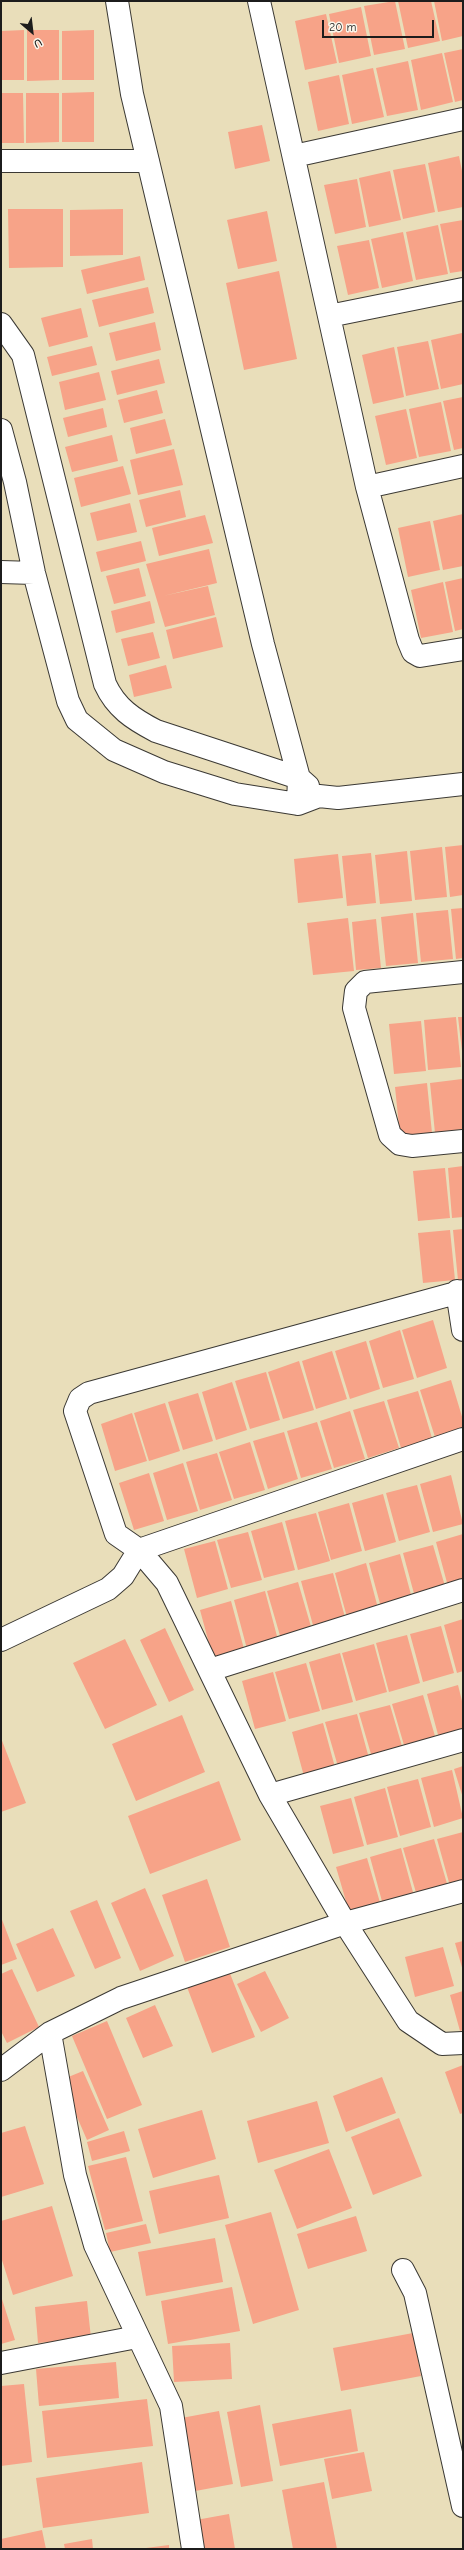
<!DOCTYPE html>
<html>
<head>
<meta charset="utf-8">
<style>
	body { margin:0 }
	#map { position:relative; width:464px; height:2550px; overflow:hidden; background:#e9deba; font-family:"Comic Neue",sans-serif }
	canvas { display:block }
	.frame { position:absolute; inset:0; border:2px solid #1c1c1c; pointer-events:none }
	.north { position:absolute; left:12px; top:12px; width:40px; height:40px; -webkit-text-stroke:3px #fbf7ec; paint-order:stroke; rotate:152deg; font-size:11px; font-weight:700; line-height:16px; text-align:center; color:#1c1c1c }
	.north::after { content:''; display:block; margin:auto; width:14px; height:18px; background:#1c1c1c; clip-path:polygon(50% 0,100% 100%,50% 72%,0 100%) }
	.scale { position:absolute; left:322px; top:20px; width:112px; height:18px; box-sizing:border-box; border:2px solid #1c1c1c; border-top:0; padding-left:5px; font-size:12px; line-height:14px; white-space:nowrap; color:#1c1c1c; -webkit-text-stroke:3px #fbf7ec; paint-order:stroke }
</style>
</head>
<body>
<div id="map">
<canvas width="464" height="2550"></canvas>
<div class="frame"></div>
<div class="north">U</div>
<div class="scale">20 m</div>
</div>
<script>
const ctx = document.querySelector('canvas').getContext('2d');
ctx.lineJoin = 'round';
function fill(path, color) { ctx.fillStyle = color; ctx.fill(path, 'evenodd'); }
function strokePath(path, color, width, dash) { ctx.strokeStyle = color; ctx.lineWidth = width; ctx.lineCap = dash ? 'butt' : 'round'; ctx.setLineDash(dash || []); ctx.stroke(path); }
fill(new Path2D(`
	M395,1l10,48 -31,6 -10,-49z
	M398,1h33l9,40 -32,7z
	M434,1h29v35l-21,5z
	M361,7l10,49 -32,7 -10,-49z
	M326,14l11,49 -32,7 -10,-49z
	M24,30v50h-23v-49z
	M27,30h32v50l-32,1z
	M94,30v50h-32v-49z
	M463,49v51l-8,2 -11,-49z
	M442,53l11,49 -32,8 -10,-50z
	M408,61l10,49 -31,6 -11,-48z
	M373,68l11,49 -32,7 -10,-49z
	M339,75l10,49 -31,7 -10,-49z
	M94,92v50h-32v-49z
	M1,93h22l1,50h-23z
	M26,93h33v49l-33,1z
	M262,125l8,36 -35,8 -7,-37z
	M459,156l4,20v31l-25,5 -10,-49z
	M425,164l10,48 -32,7 -10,-49z
	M390,171l11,49 -32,7 -10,-49z
	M357,179l9,48 -31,7 -11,-49z
	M8,209h55v58l-54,1z
	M123,209v46l-53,1v-46z
	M267,211l10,50 -39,8 -11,-49z
	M463,220v51l-13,2 -10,-49z
	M438,225l10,49 -32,6 -10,-48z
	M403,232l10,49 -31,7 -11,-49z
	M369,240l10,48 -31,7 -11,-49z
	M140,256l5,24 -58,14 -6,-24z
	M279,271l18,88 -53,11 -18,-87z
	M148,287l6,26 -55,14 -7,-27z
	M81,308l7,29 -39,10 -8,-29z
	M155,322l6,28 -45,11 -7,-28z
	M462,333l1,51 -22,5 -10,-49z
	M428,341l11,48 -33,7 -9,-49z
	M92,346l5,19 -45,11 -5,-19z
	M394,347l10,50 -31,7 -11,-49z
	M159,359l6,24 -48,12 -6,-24z
	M99,372l7,28 -41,10 -6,-28z
	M157,390l6,23 -39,10 -6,-23z
	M463,397v51l-9,2 -11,-49z
	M441,402l10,49 -32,6 -10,-48z
	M103,408l4,19 -39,10 -5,-19z
	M406,409l11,49 -31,7 -11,-49z
	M165,419l7,26 -36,9 -6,-26z
	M112,435l6,26 -46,11 -7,-25z
	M174,449l9,36 -45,10 -8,-35z
	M123,466l8,28 -50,13 -7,-29z
	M180,490l6,27 -40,10 -7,-27z
	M130,503l7,29 -40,9 -7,-28z
	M463,514v52l-20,4 -10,-49z
	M205,515l8,28 -54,13 -7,-28z
	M430,521l10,49 -32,7 -10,-49z
	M141,541l5,20 -45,11 -5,-20z
	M209,549l8,34 -54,13 45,-10 7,29 -50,12 -19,-63z
	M139,568l7,28 -32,8 -8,-28z
	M463,578v51l-8,2 -10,-49z
	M443,582l10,50 -32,6 -10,-48z
	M150,601l5,22 -39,10 -5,-22z
	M216,617l7,30 -50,12 -7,-29z
	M153,632l7,26 -32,8 -7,-27z
	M166,665l6,23 -38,9 -5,-22z
	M463,845v50l-13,2 -5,-50z
	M442,847l5,50 -32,3 -5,-49z
	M407,851l5,50 -32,3 -5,-49z
	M371,853l5,50 -29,3 -5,-50z
	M338,854l5,44 -45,5 -4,-44z
	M463,908v50l-7,1 -5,-50z
	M448,910l5,49 -32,3 -5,-49z
	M413,913l5,50 -32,3 -5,-49z
	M348,918l6,53 -41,4 -6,-52z
	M376,919l5,49 -25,2 -4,-48z
	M456,1017l5,50 -33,3 -4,-50z
	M458,1017h5v34h-1z
	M421,1021l5,50 -32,3 -5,-50z
	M462,1079l1,50 -28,4 -5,-50z
	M427,1083l5,50 -32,3 -5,-49z
	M463,1166v51l-11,1 -4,-50z
	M445,1168l5,50 -32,3 -5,-50z
	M463,1229v50l-5,1 -5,-50z
	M450,1230l5,50 -32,3 -5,-50z
	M433,1320l14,48 -30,10 -15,-48z
	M400,1330l14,49 -31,9 -14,-47z
	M366,1341l14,48 -30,10 -15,-48z
	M332,1351l15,48 -31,10 -14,-48z
	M299,1361l15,49 -31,9 -15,-47z
	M266,1372l14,48 -30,9 -15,-48z
	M451,1380l12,40v9l-28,8 -15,-47z
	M232,1382l15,48 -31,10 -14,-48z
	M418,1391l14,47 -31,10 -14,-48z
	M198,1393l15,48 -30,9 -15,-48z
	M384,1401l15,47 -31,10 -15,-48z
	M165,1403l15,48 -31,10 -15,-48z
	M350,1411l15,48 -31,9 -14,-47z
	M132,1413l15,48 -32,10 -14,-47z
	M317,1422l15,47 -31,9 -14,-47z
	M284,1432l14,47 -30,10 -15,-48z
	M250,1442l15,48 -31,9 -15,-47z
	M217,1453l15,47 -32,10 -14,-48z
	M183,1463l15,48 -31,9 -14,-47z
	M149,1473l15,48 -30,9 -15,-47z
	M451,1475l12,49 -30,8 -13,-48z
	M417,1485l13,47 -31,9 -13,-48z
	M383,1494l13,48 -31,9 -13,-48z
	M349,1503l13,48 -31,9 -13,-48z
	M316,1513l14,48 -32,9 -13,-49z
	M282,1522l13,48 -31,8 -13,-47z
	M248,1532l14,48 -31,8 -14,-48z
	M463,1534v52l-14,4 -13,-48z
	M215,1541l13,48 -31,9 -13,-49z
	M433,1545l14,48 -31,8 -13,-48z
	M400,1554l13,48 -31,9 -13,-48z
	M366,1563l13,49 -31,9 -13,-48z
	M333,1573l13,48 -32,8 -13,-48z
	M298,1582l14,48 -31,9 -14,-48z
	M265,1591l13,49 -31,9 -13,-49z
	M231,1601l13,48 -31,9 -13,-48z
	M463,1619v52l-6,2 -13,-48z
	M441,1626l13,47 -31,9 -13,-48z
	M165,1628l29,62 -25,12 -29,-62z
	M407,1635l13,48 -31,9 -13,-49z
	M125,1639l32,66 -52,24 -32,-66z
	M374,1644l13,48 -31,9 -14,-48z
	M340,1653l13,49 -31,8 -13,-48z
	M306,1663l14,48 -31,8 -14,-47z
	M273,1672l13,49 -31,8 -13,-48z
	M458,1685l5,20v31l-23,6 -13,-48z
	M423,1695l14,48 -31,9 -14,-48z
	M390,1705l14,48 -31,8 -14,-48z
	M357,1714l13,48 -31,8 -14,-48z
	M182,1715l23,57 -69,29 -24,-57z
	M323,1723l13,48 -31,9 -13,-48z
	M1,1738l25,65 -25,9z
	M463,1766v32l-9,-29z
	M452,1770l11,48 -29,9 -13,-49z
	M418,1779l13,48 -31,9 -13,-49z
	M219,1781l22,59 -91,34 -22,-58z
	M385,1788l13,49 -31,8 -13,-48z
	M351,1798l13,48 -31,8 -13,-48z
	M463,1832v51l-13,3 -13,-47z
	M434,1839l14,48 -31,9 -14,-48z
	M401,1848l13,48 -31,9 -13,-48z
	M367,1858l14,48 -31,9 -14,-48z
	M207,1879l23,68 -45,15 -23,-67z
	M145,1888l29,68 -34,15 -29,-68z
	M97,1900l24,58 -26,11 -25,-58z
	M1,1917l16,42 -16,6z
	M53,1928l22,48 -38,16 -21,-48z
	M463,1941v30l-8,-28z
	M443,1947l11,39 -39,11 -10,-40z
	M12,1969l27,58 -32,16 -6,-12v-57z
	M229,1971l26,66 -43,16 -25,-66z
	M265,1971l24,47 -28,14 -24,-48z
	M463,1991v39l-3,1 -10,-36z
	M155,2005l18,41 -30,12 -17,-40z
	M107,2021l35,84 -35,14 -35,-83z
	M463,2065v48l-3,1 -15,-42z
	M83,2071l26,59 -22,10 -26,-60z
	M382,2077l14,36 -50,19 -13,-36z
	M317,2101l12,42 -71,20 -11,-42z
	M202,2110l14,49 -63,19 -15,-49z
	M399,2118l23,58 -49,19 -22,-58z
	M25,2126l19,58 -43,13v-64z
	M124,2131l6,20 -38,10 -5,-19z
	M329,2149l23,59 -55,21 -23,-59z
	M126,2157l17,64 -38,9 -17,-64z
	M219,2175l10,43 -70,16 -10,-43z
	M52,2206l21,70 -60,19 -12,-38v-36z
	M271,2212l28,98 -46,14 -28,-99z
	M356,2216l11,35 -59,18 -11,-35z
	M146,2224l5,19 -41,9 -4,-19z
	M215,2238l8,44 -77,14 -8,-44z
	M232,2287l8,44 -72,13 -7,-43z
	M1,2296l14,44 -14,4z
	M87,2301l4,37 -53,5 -3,-36z
	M413,2333l8,43 -80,15 -8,-43z
	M230,2343l2,36 -58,3 -2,-36z
	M116,2362l3,36 -80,8 -3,-37z
	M24,2384l8,78 -31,4v-80z
	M147,2399l6,47 -106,12 -5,-47z
	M260,2405l13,76 -32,6 -14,-75z
	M351,2409l7,42 -78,15 -8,-42z
	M219,2411l14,73 -43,8 -14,-73z
	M364,2452l8,39 -40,8 -8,-40z
	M142,2462l7,51 -106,15 -7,-50z
	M324,2482l13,67h-44l-11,-59z
	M229,2514l6,35h-34l-5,-29z
	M42,2530l4,19h-45v-10z
	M92,2539l1,10h-28l-1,-5z
	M169,2545v4h-23v-1z`), '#f7a388');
const minor = new Path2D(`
	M117,1l15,93 131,550 36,134 -1,26
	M259,1l108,486 41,153 5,12 7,4 43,-7
	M294,156l169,-37
	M1,161h147
	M329,316l134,-27
	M1,324l22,31 82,329c11,24 28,35 51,47l143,47 9,8
	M1,430l14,52 19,91 34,128 9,19 37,30 50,22 71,22 63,10 21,-8 19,2 125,-14
	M367,487l96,-21
	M1,572l33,1
	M463,972l-98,10 -9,9 -2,17 36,127 10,9 12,2 51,-5
	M457,1291l6,39
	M463,1291l-374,102 -9,6 -5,12 41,123 23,16 324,-111
	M1,1640l107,-51 15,-13 16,-26 28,33 103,212 75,128 63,98 34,23 21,-1
	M210,1670l253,-80
	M270,1795l193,-55
	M50,2033l25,142 20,70 76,161 22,143
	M1,2070l49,-37 71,-35 224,-75 118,-32
	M403,2270l12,23 48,213
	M1,2363l136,-26`);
strokePath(minor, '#3b3934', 24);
strokePath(minor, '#fff', 22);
</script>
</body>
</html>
